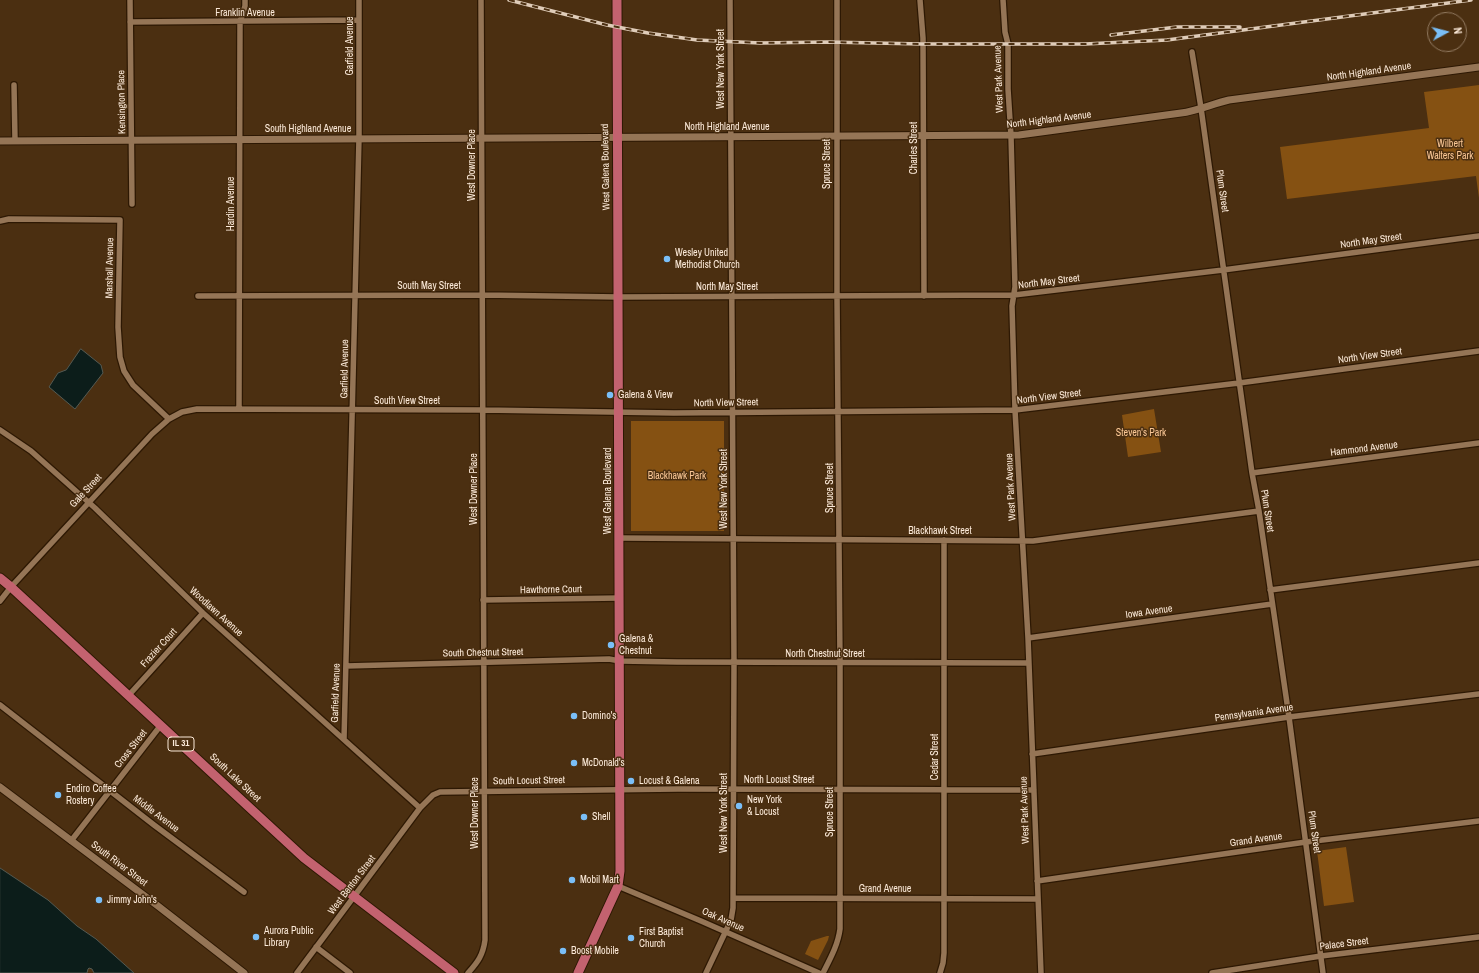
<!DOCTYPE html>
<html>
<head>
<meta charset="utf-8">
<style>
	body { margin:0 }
	#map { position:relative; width:1479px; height:973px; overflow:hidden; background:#4b2f11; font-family:"Archivo Narrow",sans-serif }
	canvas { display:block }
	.north { position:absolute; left:1427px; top:12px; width:40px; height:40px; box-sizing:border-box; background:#4b2f11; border:1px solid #927a61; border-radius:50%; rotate:83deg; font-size:11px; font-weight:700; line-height:16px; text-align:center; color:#fcead9 }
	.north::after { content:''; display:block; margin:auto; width:14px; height:18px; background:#7abff8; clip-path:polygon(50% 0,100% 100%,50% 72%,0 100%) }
</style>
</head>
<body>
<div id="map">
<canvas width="1479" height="973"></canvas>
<div class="north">N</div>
</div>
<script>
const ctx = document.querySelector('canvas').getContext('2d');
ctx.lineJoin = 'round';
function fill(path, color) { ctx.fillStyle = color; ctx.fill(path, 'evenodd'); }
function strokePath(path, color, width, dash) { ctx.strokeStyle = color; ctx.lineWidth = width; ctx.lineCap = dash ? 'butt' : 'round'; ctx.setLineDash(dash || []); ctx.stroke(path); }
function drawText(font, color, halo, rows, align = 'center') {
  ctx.font = font + ' "Archivo Narrow",sans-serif'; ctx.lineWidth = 3; ctx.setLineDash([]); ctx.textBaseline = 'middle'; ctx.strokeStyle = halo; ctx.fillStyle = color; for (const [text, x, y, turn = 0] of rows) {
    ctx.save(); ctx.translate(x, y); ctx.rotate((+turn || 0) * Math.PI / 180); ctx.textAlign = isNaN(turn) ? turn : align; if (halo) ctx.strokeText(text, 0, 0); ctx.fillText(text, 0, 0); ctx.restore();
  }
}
fill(new Path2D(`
	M1479,85v113l-3,-22 -189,23 -7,-52 149,-19 -5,-36z
	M1154,409l7,43 -33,5 -6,-42z
	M631,421h93v110h-93z
	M1346,847l8,55 -30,4 -7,-55z
	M827,936h2l-1,4 -10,20 -13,-6 6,-13z`), '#855112');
const water = new Path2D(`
	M81,349l20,16 2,8 -28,36 -26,-22 9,-14 8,-3z
	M0,868l48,32 29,26 19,13 38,34h-40l-2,-4 -3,-1 -1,1 -1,4h-87z`);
fill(water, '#0c1d1a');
strokePath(water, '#545a53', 1);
const minor = new Path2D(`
	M130,0l2,204
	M920,0l3,38 1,258
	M1003,0l2,32 3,12v45l3,47 4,151 -3,19 3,104 13,228 13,335
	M130,22l229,-2
	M1192,52l9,56 51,365 7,38 30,206 34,256
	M14,85l1,55
	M0,221l9,-2 111,1 -2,107 2,30 4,14 9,14 36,34
	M198,296l284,-1 137,2 395,-2 209,-25 256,-34
	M239,408l1,-386 5,-16v-6
	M0,430l31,21 64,57 108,105 217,195
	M1252,473l227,-30
	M619,538l414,3 226,-30
	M1270,590l209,-27
	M483,600l137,-2
	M0,601l11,-14 141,-153 17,-15 13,-7 15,-3 286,1 191,3 341,-3 224,-27 240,-32
	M1028,638l244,-34
	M346,666l263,-7 11,2 57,1 352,1
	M129,695l74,-82
	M0,705l154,120 90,67
	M344,739l15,-601v-138
	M1032,754l257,-37 190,-23
	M71,841l90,-116
	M1037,881l269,-39 173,-21
	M618,886l83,35 118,52
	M733,898l305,1
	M316,947l34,26
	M297,973l123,-165 13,-13 7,-3 238,-3 356,1
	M468,973c10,-11 15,-18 17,-33l-4,-940
	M706,973l25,-53 2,-12 1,-246 -4,-662
	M823,973c7,-14 15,-28 17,-44v-266l-3,-367v-296
	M940,973l3,-10 1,-10v-413
	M1212,973l109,-17 158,-19`);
const tertiary = new Path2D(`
	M0,141l1019,-6 162,-22c16,-2 31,-9 48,-13l250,-33
	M0,787l158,119 86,67`);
const primary = new Path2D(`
	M0,578l11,9 293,271 150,115
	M578,973l40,-87 2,-15 -3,-871`);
strokePath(minor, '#2d1803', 8);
strokePath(tertiary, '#2d1803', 9);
strokePath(primary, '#2d1803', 11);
strokePath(minor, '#957556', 5.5);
strokePath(tertiary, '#957556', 7);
strokePath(primary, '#c3626f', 9);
const rail = new Path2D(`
	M509,0l98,25 41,8 49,7 63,3 67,-1 95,2h163l82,-4 304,-40
	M1111,35l66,-8h63`);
strokePath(rail, '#dfccb9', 3.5);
strokePath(rail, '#4b2f11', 2, [6]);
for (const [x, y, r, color] of [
	[667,259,4,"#7abff8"],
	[610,395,4,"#7abff8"],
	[611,645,4,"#7abff8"],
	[574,716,4,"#7abff8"],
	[574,763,4,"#7abff8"],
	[631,781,4,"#7abff8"],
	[58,795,4,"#7abff8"],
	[739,806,4,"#7abff8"],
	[584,817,4,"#7abff8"],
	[572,880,4,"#7abff8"],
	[99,900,4,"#7abff8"],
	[256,937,4,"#7abff8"],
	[631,938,4,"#7abff8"],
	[563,951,4,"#7abff8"]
]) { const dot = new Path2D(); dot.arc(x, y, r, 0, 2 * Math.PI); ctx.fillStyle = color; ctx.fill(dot); strokePath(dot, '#4b2f11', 1.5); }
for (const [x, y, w] of [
	[181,744,26]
]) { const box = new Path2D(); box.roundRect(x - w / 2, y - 7, w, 14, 3); ctx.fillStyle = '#4b2f11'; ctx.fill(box); strokePath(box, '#fcead9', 1); }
drawText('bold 9px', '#fcead9', null, [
	["IL 31",181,744]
]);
drawText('10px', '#fcead9', '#4b2f11', [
	["Franklin Avenue",245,13],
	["Garfield Avenue",350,46,-90],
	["West New York Street",721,69,-90],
	["North Highland Avenue",1369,72,-8],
	["West Park Avenue",999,79,-92],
	["Kensington Place",122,102,-91],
	["North Highland Avenue",1049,120,-7],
	["North Highland Avenue",727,127],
	["South Highland Avenue",308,129],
	["Charles Street",914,148,-90],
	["Spruce Street",827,164,-90],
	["West Downer Place",472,165,-90],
	["West Galena Boulevard",606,167,-91],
	["Plum Street",1222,191,82],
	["Hardin Avenue",231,204,-90],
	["North May Street",1371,241,-8],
	["Marshall Avenue",110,268,-89],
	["North May Street",1049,282,-7],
	["South May Street",429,286],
	["North May Street",727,287],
	["North View Street",1370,356,-8],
	["Garfield Avenue",345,369,-89],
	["North View Street",1049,397,-7],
	["South View Street",407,401],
	["North View Street",726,403,-1],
	["Hammond Avenue",1364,449,-7],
	["West Park Avenue",1011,487,-93],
	["Spruce Street",830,488,-90],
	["West Downer Place",474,489,-90],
	["West New York Street",724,489,-90],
	["Gale Street",86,491,-47],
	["West Galena Boulevard",608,491,-90],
	["Plum Street",1267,511,81],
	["Blackhawk Street",940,531],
	["Hawthorne Court",551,590,-1],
	["Woodlawn Avenue",216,612,42],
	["Iowa Avenue",1149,612,-8],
	["Frazier Court",159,648,-48],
	["South Chestnut Street",483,653,-1],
	["North Chestnut Street",825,654],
	["Garfield Avenue",336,693,-88],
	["Pennsylvania Avenue",1254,713,-8],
	["Cross Street",131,749,-52],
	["Cedar Street",935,757,-90],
	["South Lake Street",235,778,43],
	["North Locust Street",779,780],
	["South Locust Street",529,781,-1],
	["West Park Avenue",1025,810,-92],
	["Spruce Street",830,812,-90],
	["West Downer Place",475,813,-90],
	["West New York Street",724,813,-90],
	["Middle Avenue",156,814,37],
	["Plum Street",1314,832,82],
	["Grand Avenue",1256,840,-8],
	["South River Street",119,864,37],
	["West Benton Street",352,885,-53],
	["Grand Avenue",885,889],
	["Oak Avenue",723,920,24],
	["Palace Street",1344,944,-7]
]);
drawText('10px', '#fac796', '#4b2f11', [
	["Wilbert",1450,144],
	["Walters Park",1450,156],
	["Steven's Park",1141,433],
	["Blackhawk Park",677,476]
]);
drawText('10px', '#fcead9', '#4b2f11', [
	["Wesley United",675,253],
	["Methodist Church",675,265],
	["Galena & View",618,395],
	["Galena &",619,639],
	["Chestnut",619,651],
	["Domino's",582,716],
	["McDonald's",582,763],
	["Locust & Galena",639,781],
	["Endiro Coffee",66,789],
	["Rostery",66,801],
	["New York",747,800],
	["& Locust",747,812],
	["Shell",592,817],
	["Mobil Mart",580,880],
	["Jimmy John's",107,900],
	["Aurora Public",264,931],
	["Library",264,943],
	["First Baptist",639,932],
	["Church",639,944],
	["Boost Mobile",571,951]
], 'left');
</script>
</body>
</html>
